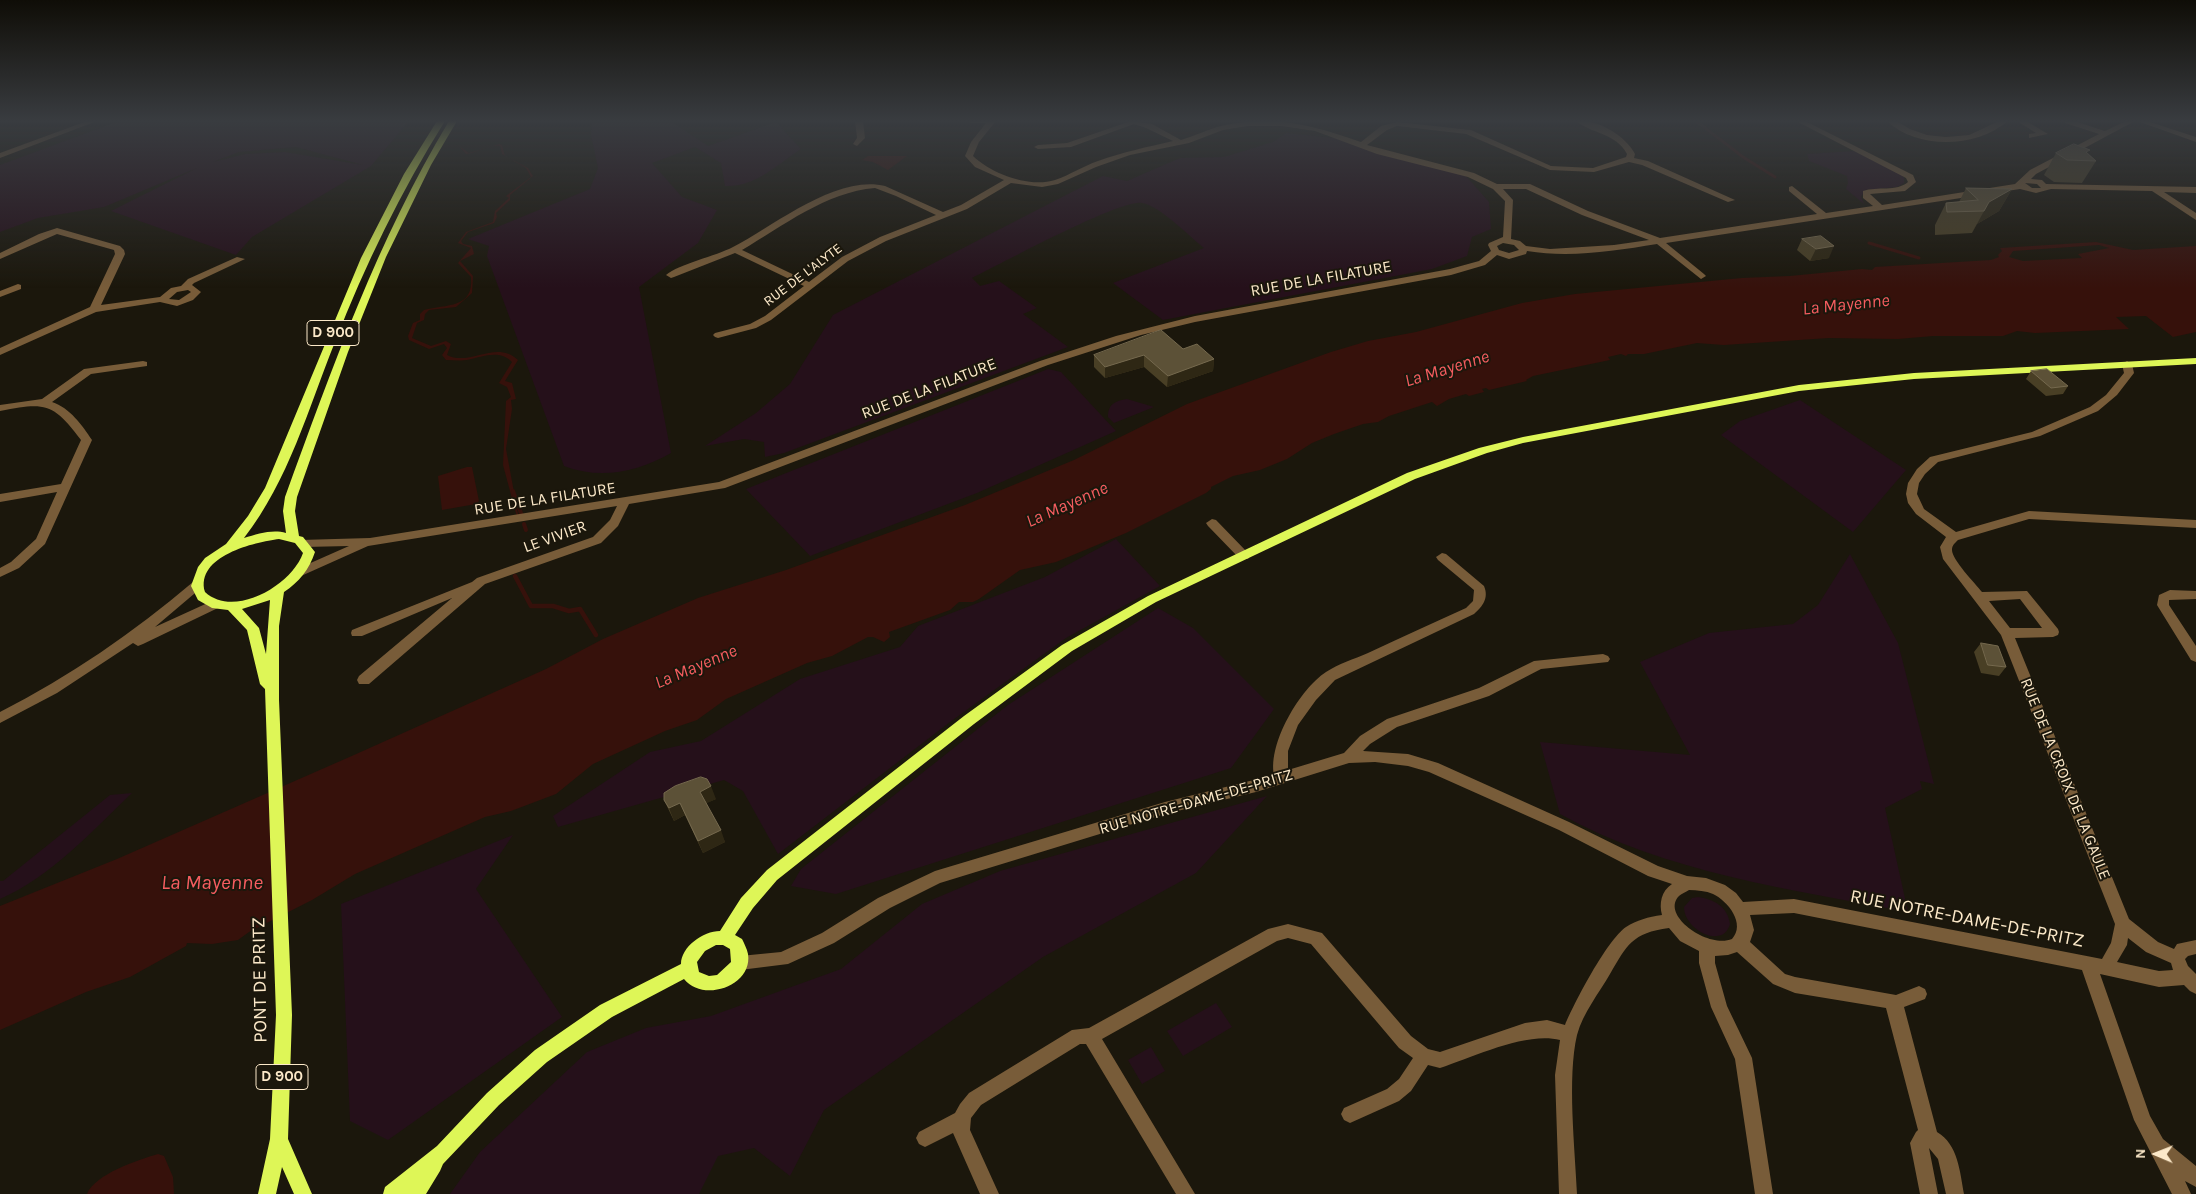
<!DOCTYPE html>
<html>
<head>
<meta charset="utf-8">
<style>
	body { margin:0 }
	#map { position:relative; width:2196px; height:1194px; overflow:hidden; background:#1b170c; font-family:Karla,sans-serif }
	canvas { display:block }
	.north { position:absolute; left:2131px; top:1129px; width:50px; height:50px; -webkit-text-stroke:4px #1b170c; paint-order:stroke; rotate:271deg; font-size:14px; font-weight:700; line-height:20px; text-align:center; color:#fce9c9 }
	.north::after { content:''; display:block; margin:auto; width:18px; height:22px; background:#fce9c9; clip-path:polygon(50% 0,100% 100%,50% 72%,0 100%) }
</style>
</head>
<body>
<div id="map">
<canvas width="2196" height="1194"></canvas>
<div class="north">N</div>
</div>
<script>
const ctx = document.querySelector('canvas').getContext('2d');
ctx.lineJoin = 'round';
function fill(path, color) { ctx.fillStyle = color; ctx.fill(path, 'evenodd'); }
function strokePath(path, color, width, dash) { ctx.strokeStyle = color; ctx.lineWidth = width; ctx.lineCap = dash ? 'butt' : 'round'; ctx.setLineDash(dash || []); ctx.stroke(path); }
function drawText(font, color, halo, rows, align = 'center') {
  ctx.font = font + ' Karla,sans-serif'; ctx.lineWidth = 4; ctx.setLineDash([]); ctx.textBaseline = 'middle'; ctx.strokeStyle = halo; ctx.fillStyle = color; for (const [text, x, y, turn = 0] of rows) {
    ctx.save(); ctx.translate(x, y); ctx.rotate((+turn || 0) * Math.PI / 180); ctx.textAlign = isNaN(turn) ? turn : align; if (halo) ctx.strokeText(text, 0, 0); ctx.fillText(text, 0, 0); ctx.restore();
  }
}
fill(new Path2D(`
	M119,121h290l-38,45 -119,71 -16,18 -125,-44 86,-43 -93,39 -66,11 -38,14v-67zM296,147l67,18 -78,-13 -40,2 -32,8 26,-10z
	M592,121h83l-3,1 36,24 68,-24 25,27c-23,15 -47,39 -76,37l-4,-23 -26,-16 -43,16 30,34 35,13 -19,33 -59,44 32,166c-33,19 -71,27 -107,13l-77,-210 2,-10 -21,-7 122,-50 8,-21 -7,-33z
	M1286,133l49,5 131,38 23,26 2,27 -19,8 -5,19 -35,13 -269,51 -50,-37 91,-35c-15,-12 -44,-42 -62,-45 -22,-4 -143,62 -170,75l8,8 19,-5 38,27 -14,6 45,33 -284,106 -19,4 -1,-15 -20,-3 -39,7 51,-33 34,-29 43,-69 270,-139 24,5 53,-23 44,-1 49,-15z
	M1854,151l43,20 7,6v6l-7,4 -32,3 -4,7 3,7 -18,-15 2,-6 -1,-7 -38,-15 -2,-7z
	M1048,369l13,3 55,59 -139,62 -167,63 -64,-67z
	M1127,399l27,8 -40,16 -6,-6c0,-13 7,-16 19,-18z
	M1800,400l106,70 -53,62 -132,-97 19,-14z
	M1116,539l44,47 -94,52 -116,84 -172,132 -35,-63 -19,-11 -166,47 -5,-11 97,-64 51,-11 99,-62 100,-32 18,-21 127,-49z
	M1850,554l48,89 36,141 -14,-3 2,8 -37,19 23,104c-118,-23 -242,-39 -348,-98l-20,-72 150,13 -50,-93 69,-29 84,-9 25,-19z
	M1158,608l35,20 81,81 -43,59 -395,126 -45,-8 10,-17 207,-164z
	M132,793c-40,38 -81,84 -132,106v-18h3l107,-86z
	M1267,796l-71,77 -153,84 -219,153 -34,66 -36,-28 -36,8 -19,38h-249l30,-42 107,-100 59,-24 65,-12 130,-47 81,-65 78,-33z
	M513,835l-37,54 86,128 -174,123 -38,-19 -9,-217z
	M1698,897c16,2 30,10 32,27 -7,26 -46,6 -46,-17l8,-9z
	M1216,1003l16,24 -49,29 -16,-25z
	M1151,1047l14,24 -23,13 -14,-24z`), '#25101a');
fill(new Path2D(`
	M499,144l3,1 3,11 23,12 5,8 -23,19v5l-14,13 1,4 -3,6 -26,9 -7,9 2,3 9,2 2,8 -14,7 13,15 -1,17 -16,14 -27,3 -4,4 -1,6 -7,3 -5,15 19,8 15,-5 5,3 -4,11c23,12 49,-16 71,5l-13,21 7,2 4,16 -5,1 1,9 -6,40 8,43h-2l7,25h-2l-14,-52 3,-64 5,-4 -4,-10 -8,-4 13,-21c-13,-13 -30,-5 -45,-2 -6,1 -14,0 -21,0l-4,-5 5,-7 -3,-4 -15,5 -20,-9 -1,-4 5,-13 7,-3v-6l4,-4c22,-6 50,-1 47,-33l-13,-14 13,-15 -13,-5 8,-11 27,-10 2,-11 14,-13 -3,-2 25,-19 -5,-9 -24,-14 -2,-8c-12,-2 -22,7 -34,8l-7,-8 10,7z
	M868,156h39l-19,14 -15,-8 -11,-2z
	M2096,242l37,8 63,-4v86l-23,5 -27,-21 -30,1 13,12 -94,4 -18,-2 -14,5h-70l-35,3 -69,-1 -105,7 -27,-2 -53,11h-16l-2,2 -5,-2 -13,3 2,3 -77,16 -7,4 1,1 -38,9 -3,-2 -4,1 2,3 -15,4 -3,-2 -17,5 -12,7 -5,-4 -43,14 -11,6 -15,2 -29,10 -22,9 -25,16 -27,11 -27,6 -22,11v2l-5,4 -80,40 -70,29 -36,8 -41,29 -6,3h-14l-9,8 -61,22 1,5 -6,5 -11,-5h-5l-36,19 -25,7 -81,36 -29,21 -32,11 -72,33 -37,30 -45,17 -26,6 -130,57 -43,26 -63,32 -11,8 -26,4 -25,-1 -1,3 -56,31 -44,15 -86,38v-124l117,-47 237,-104 192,-86 57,-30 95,-41 88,-28 179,-65 109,-45 113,-56 144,-52 37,-11 48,-9 106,-29 53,-9 167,-16 48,-2 72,-7 10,1 3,-3 116,-7 8,-3 -1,-2 4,-4 -2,-3zM2099,245l10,3 -31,6 4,4 -59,3 -14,-4 4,-6z
	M467,467h5l7,34 -3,3 -34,6 -4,-34z
	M158,1154l6,2 9,21 1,17h-87c8,-20 51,-34 71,-40z`), '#36110b');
strokePath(new Path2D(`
	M1696,121l47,36 32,20
	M1869,243l50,15`), '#36110b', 3);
strokePath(new Path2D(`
	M513,491l9,25
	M524,524l2,6`), '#36110b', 4);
strokePath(new Path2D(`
	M515,576l16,30h22l16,5 11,-2 16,26`), '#36110b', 4.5);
fill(new Path2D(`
	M87,121h10l-97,37v-5z
	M855,121h8l2,17 -8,8 -4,-2 4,-6z
	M967,121h29l-17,21 -6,14c19,18 56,32 82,24 15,-5 28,-14 43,-19 25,-9 49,-14 75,-20l-27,-13 -12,-4 -63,23 -33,2 -4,-2 4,-2 29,-2 64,-22 21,3 29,16c14,-4 27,-11 40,-14 51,-12 92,-1 140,16l20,-16 16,-4 74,8 80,36 42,2 33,-11 1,-3c-11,-21 -35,-20 -51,-33 21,-2 49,14 59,33l-1,4 14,3 87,39 -7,2 -86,-37 -13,-3 -35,10 -44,-2 -84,-36 -69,-8 -10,4 -20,15 107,28 23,11h33l58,27 72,27 157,-24 -28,-23v-4l3,-1 34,27 47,-7 -10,-8v-7c14,-5 34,1 45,-9l-2,-4 -110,-57h9l108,54 3,7 -11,9 -35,3 12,11 133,-21 15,-14 69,-36 -34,-11 -1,-2h10l31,10 21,-10h9l-99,53 -5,5 11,1 4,4 150,3v6l-32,-1 32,21v7l-44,-29 -101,-2 -15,4 -16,-4 -354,54 38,31 2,2 -5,3 -44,-35c-43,7 -87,14 -130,7l-1,3 -17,5 -12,-4 -12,10 -34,10 -256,47 -54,13 -93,30 -323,123 -96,16 -11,22 -17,17 -116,41 -116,100h-10l-2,-4 2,-4 93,-78 -90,38h-10l-1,-3 1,-3 120,-48 5,-4 116,-41 17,-17 7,-14 -249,40 -67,30 -4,-1 -2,-3 2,-3 52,-23 -45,1 -4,-1 -2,-3 2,-3 70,-2 349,-56 321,-121 76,-25 79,-20 255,-47 29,-8 12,-10 -3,-6 1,-2 14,-6 2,-36 -12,-12 -25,-12 -91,-23 -62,-23 -34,-5h-33l-25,4 -34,13 -59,12 -34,12 -38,17 -16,3 -31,-4 -44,26 -81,32 -38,20 -77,59 -15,8 -38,10 -3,-1 -2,-2 2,-2 35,-9 15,-8 39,-30 -69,-33 -61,24 -3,1 -5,-3c13,-11 50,-19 67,-28 41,-21 103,-73 152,-61l58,26 18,-7 43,-25 -29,-13 -10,-11 6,-14 15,-19h-15zM2025,183l12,1 4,4h-9zM875,188l21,8 40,19 -56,22 -38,20 -33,25 -67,-32c41,-24 84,-58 133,-62zM1503,189h23l56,26 67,25 -35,5 -64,4 -24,-3 -6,-5 -9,-2 2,-39zM1503,243l11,2 5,5 -10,3 -10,-3 -2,-4z
	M1887,121h9l14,8 17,6 19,2 23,-2 30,-14h9c-31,27 -91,29 -121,0z
	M2017,121h9l22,13 -19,4v-4l7,-1z
	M2137,121h10l49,16v5z
	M57,228l63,18 4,4 1,4 -24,51 59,-8 11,-9 10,-2 7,-7 49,-22 8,2 -51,24 -2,2 9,7 -8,8 -16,6 -17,-4 -64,10 -96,43v-7l90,-41 25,-53 -1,-4 -57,-16 -57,25v-6l39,-19zM188,290l3,2 -12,8 -10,-1 8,-7z
	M18,284l3,1v4l-21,8v-6z
	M143,361l4,1v4l-56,8 -39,28c18,6 30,23 40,38l-47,104 -26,24 -19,9v-9l11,-6 25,-23 21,-47 -57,10v-8l61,-10 20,-44c-28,-37 -35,-38 -81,-29v-6l42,-6 42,-30z
	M2127,361l5,3 2,9 -17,22 -19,16 -58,25 -102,26 -13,12 -6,9 -2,11 7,15 32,23 73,-21 167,9v8l-167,-9 -71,21c-3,3 -6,5 -6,10 0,10 23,33 30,42l45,-1 31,38 1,3 -1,3 -5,2 -38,1 114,281 29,23 16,7 3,-5 19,-4v14l-8,2 -3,3 3,7 8,8v20l-6,-3 -6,-6 -25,2 -59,-13 50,142 13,23 33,27v21l-11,-6 6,13h-19l-38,-74 -52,-150 -288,-57 -44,2 4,15 -4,12 35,32 10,3 101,18 23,-9 6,3 2,5 -2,5 -21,8 33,125c21,12 23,40 27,62h-18l-8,-35 -9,-11 9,46h-18l-10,-51 6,-11 2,-2 -32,-122 -91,-15 -22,-9 -36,-32 -9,3 -13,1v7l12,43 25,52 21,136h-18l-20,-135 -24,-52 -12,-44v-12l-19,-10 -11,-13c-37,5 -42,17 -59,46 -11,19 -27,39 -33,61 -10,43 -2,113 0,159h-18l-4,-119 5,-35c-33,-9 -87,17 -120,28l-12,-3 -17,26 -12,10 -49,22 -6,-3 -3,-6 3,-6 43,-19 12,-10 14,-21 -14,-10 -88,-104 -23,-6 -11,3 -175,98 93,155h-19l-90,-150h-6l-99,61 -10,13 -1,12 29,64h-19l-27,-61 -28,14 -6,-3 -3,-6 3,-6 36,-19 5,-9 9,-11 103,-63 17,-2 179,-99 20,-5 34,9 89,103 17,13 12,3 85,-29 22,-3 18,5c9,-22 42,-85 61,-98 11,-7 22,-10 36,-12 -3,-11 -1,-24 10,-31l-24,-8 -89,-46 -130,-58 -21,-6 -33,-4 -26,1 -93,29 -91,22 -225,69 -50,25 -56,35 -46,21 -48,6 -6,-2 -2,-5 2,-5 6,-2 41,-4 41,-19 56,-35 57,-27 230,-69 109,-27c-6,-32 26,-86 52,-103 12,-8 28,-13 42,-19 32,-15 65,-30 98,-45l7,-7 1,-11 -36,-30 -2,-3 6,-4 4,1 38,32c5,12 -1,20 -10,28l-139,66 -19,20 -18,25 -10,26v19l56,-17 16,-17 27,-17 92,-31 55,-27 69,-7 5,2 2,3 -2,3 -67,7 -52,27 -92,31 -27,17 -7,7 45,3 30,9 131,59 89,44 29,10 19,2 19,7 11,8 7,9 51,-3 308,60 9,-16 4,-19 -114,-289 -58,-76 -3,-12 6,-10 -30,-23 -8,-11 -2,-9 2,-11 9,-14 13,-12 102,-25 58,-25 16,-12 18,-22 -2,-9zM2020,599l22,29h-32l-21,-27zM1689,890c8,0 17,1 24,4 15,7 33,30 19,45 -24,10 -72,-24 -53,-43 2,-2 7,-4 10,-6zM2128,938l18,14 25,11 2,7 -14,1 -42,-9 10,-17z
	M1212,519l4,1 32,33 2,3 -2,3h-8l-32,-33 -2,-3z
	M197,581l4,1 2,3 -2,3 -46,39 57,-26h8l2,3 -2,3 -77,37 -5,2 -5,-3 -76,50 -57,30v-11c70,-36 133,-79 193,-130z
	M2170,590l26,1v8l-27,1v5l27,41v16l-5,-2 -34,-55 2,-10z`), '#785c39');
fill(new Path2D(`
	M437,121h8c-44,70 -80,144 -110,221 -27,67 -46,138 -91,196 14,-4 28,-9 42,-5l-3,-22 2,-14c47,-129 93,-258 164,-376h8l-26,44 -45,92 -38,95 -51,145 -2,14 4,25 4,1 12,15c-6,18 -16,30 -31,40l-5,34v74l13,315 -4,124 24,55h-18l-12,-27 -6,27h-18l12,-55 6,-124 -11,-326 -5,-5 -13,-54 -19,-20 -16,-2 -14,-8 -7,-14 7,-19 7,-9 21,-14 22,-28 17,-28 96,-230 43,-84zM279,539l16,4 8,10c-11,32 -69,66 -98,39 -10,-36 50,-50 74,-53zM270,600l-4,54 -7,-26 -17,-19z
	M2196,358v6l-282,15 -115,12 -276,52 -36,10 -72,26 -259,123 -84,49 -98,73 -197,156 -24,28 -18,27 7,4c2,4 5,10 6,15 5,32 -45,49 -64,25l-72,38 -65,45 -48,43 -56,59 -3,7 -14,23h-43l2,-7 52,-41 50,-53 48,-43 65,-45 81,-41c0,-17 22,-33 39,-33l21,-33 26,-28 197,-154 98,-71 86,-49 259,-123 72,-25 44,-11 276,-52 115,-12zM716,945h7l7,4 1,13 -14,13 -8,1 -10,-4 -2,-10 8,-11z`), '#def657');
fill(new Path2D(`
	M2056,153l32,1 8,7 -14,22 -28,-1 -10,-7z
	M1966,188l46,1 -13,22 -22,13 -5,9 -37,2v-10l11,-22 13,-1z
	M1802,239l27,19 -19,3 -13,-11z
	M1183,349l31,10 -1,12 -46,16 -23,-20 -39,11 -11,-11v-12z
	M2031,371l37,15 -5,8 -17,2 -20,-17z
	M1981,643l25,24 -7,9 -18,-3 -7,-21z
	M716,799l-10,4 19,39 -22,11 -18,-38 -11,6 -10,-21z`), '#493f25');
fill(new Path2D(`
	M2012,189l-13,22 -22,13 -5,9 17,-31z
	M1834,246l-5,12 -19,3 6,-12z
	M1144,355v12l-39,11v-11z
	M1214,359l-1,12 -46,16 1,-11z
	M711,786l5,13 -11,5 -5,-12z
	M680,803l5,12 -11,6 -5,-13z
	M721,830l4,12 -22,11 -5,-12z`), '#2e2714');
const building = new Path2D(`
	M2074,144l16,6 -4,2 10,9 -29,-1 -11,-7z
	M1966,188l46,1 -23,13 -5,9 -37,1 -1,-9 32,-3z
	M1821,236l13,10 -18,3 -14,-10z
	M1161,330l22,19 14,-5 17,15 -46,17 -24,-21 -39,12 -11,-12z
	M2047,369l21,17 -17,2 -20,-17z
	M1981,643l17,3 8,21 -18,-2z
	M701,777l6,2 4,7 -11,6 21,38 -23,11 -18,-38 -11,5 -5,-8v-7l11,-7z`);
fill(building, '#5c5137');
strokePath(building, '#75694e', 1);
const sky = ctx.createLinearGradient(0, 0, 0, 288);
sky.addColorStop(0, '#0f0d07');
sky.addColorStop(0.42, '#393c40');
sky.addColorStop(1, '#393c4000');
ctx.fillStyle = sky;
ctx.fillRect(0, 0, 2196, 288);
drawText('14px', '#fce9c9', '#1b170c', [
	["RUE DE L'ALYTE",803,275,-37]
]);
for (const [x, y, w] of [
	[333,333,52],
	[282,1077,52]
]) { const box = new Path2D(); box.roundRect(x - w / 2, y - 12.5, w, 25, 4); ctx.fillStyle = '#1b170c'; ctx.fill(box); strokePath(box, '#fce9c9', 1); }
drawText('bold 15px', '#fce9c9', null, [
	["D 900",333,333],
	["D 900",282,1077]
]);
drawText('16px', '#fce9c9', '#1b170c', [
	["RUE DE LA FILATURE",1321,279,-10],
	["RUE DE LA FILATURE",929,389,-21],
	["RUE DE LA FILATURE",545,499,-9],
	["LE VIVIER",555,537,-20],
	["RUE DE LA CROIX DE LA GAULE",2065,779,68],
	["RUE NOTRE-DAME-DE-PRITZ",1196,802,-16]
]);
drawText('italic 18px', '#f65d60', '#1b170c', [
	["La Mayenne",1846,305,-6],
	["La Mayenne",1447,369,-17],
	["La Mayenne",1067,505,-24],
	["La Mayenne",696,667,-23]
]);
drawText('19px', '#fce9c9', '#1b170c', [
	["RUE NOTRE-DAME-DE-PRITZ",1967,919,11],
	["PONT DE PRITZ",260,980,-91]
]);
drawText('italic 21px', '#f65d60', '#1b170c', [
	["La Mayenne",212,883]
]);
</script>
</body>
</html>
